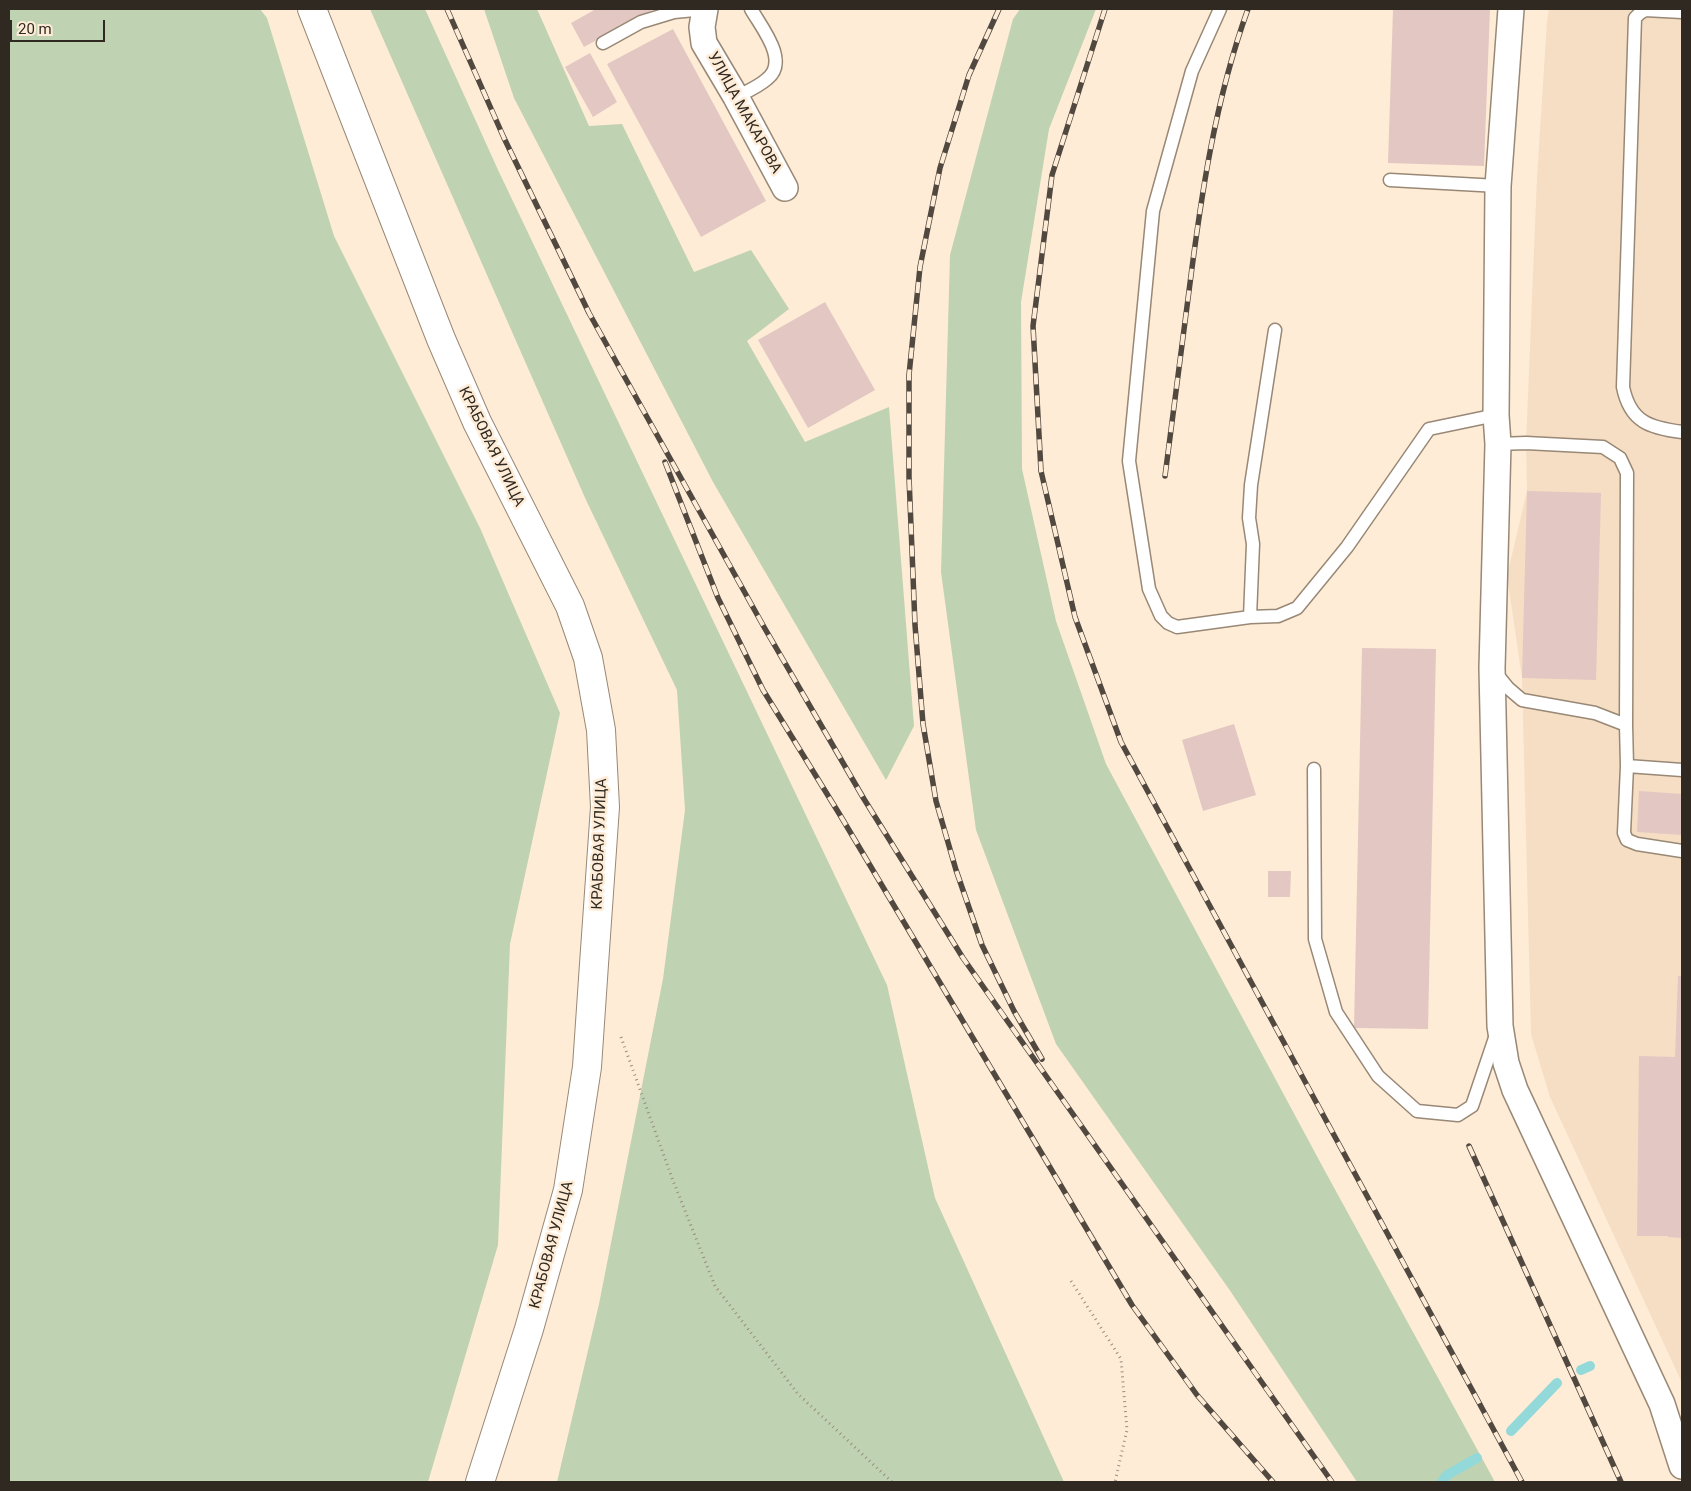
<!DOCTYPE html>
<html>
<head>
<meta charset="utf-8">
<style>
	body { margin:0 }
	#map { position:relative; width:1691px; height:1491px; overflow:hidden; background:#feecd7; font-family:Roboto,sans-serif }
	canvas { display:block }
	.frame { position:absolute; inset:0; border:10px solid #2f2921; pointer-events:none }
	.scale { position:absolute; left:10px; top:20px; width:95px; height:22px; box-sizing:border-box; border:2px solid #2f2921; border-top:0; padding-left:6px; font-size:15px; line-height:18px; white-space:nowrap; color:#2f2921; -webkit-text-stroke:4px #feecd7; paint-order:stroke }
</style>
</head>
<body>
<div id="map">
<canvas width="1691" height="1491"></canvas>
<div class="frame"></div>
<div class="scale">20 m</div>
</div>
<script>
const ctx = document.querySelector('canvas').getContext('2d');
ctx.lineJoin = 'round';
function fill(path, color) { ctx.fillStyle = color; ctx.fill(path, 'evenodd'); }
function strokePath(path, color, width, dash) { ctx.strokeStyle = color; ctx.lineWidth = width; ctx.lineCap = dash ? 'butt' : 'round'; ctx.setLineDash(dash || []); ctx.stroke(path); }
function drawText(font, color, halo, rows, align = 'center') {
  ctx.font = font + ' Roboto,sans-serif'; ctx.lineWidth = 5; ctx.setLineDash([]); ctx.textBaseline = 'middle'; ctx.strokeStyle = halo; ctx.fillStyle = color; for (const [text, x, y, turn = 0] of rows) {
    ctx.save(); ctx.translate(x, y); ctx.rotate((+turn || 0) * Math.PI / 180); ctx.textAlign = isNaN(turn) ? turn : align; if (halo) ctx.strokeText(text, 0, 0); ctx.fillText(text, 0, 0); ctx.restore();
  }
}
fill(new Path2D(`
	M1549,9h133v1374l-132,-286 -19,-63 -9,-356 -15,-102 20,-85 -1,-48 11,-266 10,-156z`), '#f5dec4');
fill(new Path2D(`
	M9,9h251l7,9 67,218 146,292 80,185 -50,231 -12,301 -70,237h-419z
	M370,9h55l74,163 388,813 48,213 129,284h-507l42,-178 64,-325 22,-169 -8,-120 -91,-190z
	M484,9h53l52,117 33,-2 72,148 57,-22 38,59 -42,32 58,101 84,-35 25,319 -28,54 -173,-298 -199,-384z
	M1020,9h76l-47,120 -28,173 1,167 34,152 50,143 220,409 169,309h-138l-126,-190 -175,-248 -80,-214 -35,-258 9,-317 63,-236z`), '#bfd2b2');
strokePath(new Path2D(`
	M1581,1370l9,-4
	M1511,1431l46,-48
	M1442,1482l5,-7 30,-17`), '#94d9d9', 10);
fill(new Path2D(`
	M596,9h58l-70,38 -13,-24z
	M1393,9h97l-6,157 -96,-3z
	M673,29l93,172 -65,36 -94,-173z
	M590,53l27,49 -24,15 -28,-50z
	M825,302l50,88 -67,38 -50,-88z
	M1527,491l74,2 -5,187 -74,-2z
	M1362,648l74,1 -8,380 -74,-1z
	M1234,724l22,71 -53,16 -21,-71z
	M1639,791l43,3v41l-45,-3z
	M1268,871h23l-1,26h-22z
	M1678,976h4v262l-14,-1v-1h-31l2,-180 36,1z`), '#e3c7c2');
const lane = new Path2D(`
	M1220,9l-28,62 -39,140 -24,250 20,128 12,27 7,7 9,4 73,-10 28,-1 19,-8 50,-61 82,-118 67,-14
	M1682,12l-37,-2 -5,3 -5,5 -12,369c7,35 27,41 59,45
	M603,43l38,-21 33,-10 31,-3
	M736,97c10,-5 22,-10 31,-18 23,-18 -6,-52 -16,-70
	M1390,180l108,6
	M1498,444l28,-1 77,4 17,11 7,15 -1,252
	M1250,617l3,-73 -4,-26 2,-33 24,-155
	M1495,672l13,16 14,12 73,13 31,12 1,41 -3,67 3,7 10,4 45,7
	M1627,766l55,4
	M1314,769l1,170 21,73 42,64 39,35 41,4 14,-9 24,-71`);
const street = new Path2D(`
	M705,9l-3,18 2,16 32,54 49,91
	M1511,9l-13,177 -2,229 2,29 -6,224 8,358 6,37 9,27 147,314 20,62`);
const primary = new Path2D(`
	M312,9l129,330 36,83 93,184 18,52 13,72 4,77 -11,157 -7,103 -19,123 -39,139 -49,153`);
strokePath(lane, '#988875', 15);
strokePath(street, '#988875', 28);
strokePath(primary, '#988875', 30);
strokePath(new Path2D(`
	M621,1037l51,141 43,108 83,108 94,88
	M1071,1281l50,78 6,71 -12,52`), '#998d7f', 3, [1, 4]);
strokePath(lane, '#fff', 12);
strokePath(street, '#fff', 25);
strokePath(primary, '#fff', 28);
const rail = new Path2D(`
	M447,9l57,129 85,175 175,314 100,172 99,159 369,524
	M999,9l-30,66 -29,93 -20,99 -11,108v102l6,148 8,99 13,77 20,69 26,75 32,66 28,48
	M1105,9l-53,166 -19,151 8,145 34,146 46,125 401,740
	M665,462l53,136 45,92 77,125 292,490 65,90 76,87
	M1165,476c8,-62 16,-124 24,-185 12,-95 26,-191 59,-282
	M1469,1146l152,336`);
strokePath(rail, '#51493f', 5.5);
strokePath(rail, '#feecd7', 4, [11]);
drawText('15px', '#2f2921', '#feecd7', [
	["УЛИЦА МАКАРОВА",744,113,61],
	["КРАБОВАЯ УЛИЦА",491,447,64],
	["КРАБОВАЯ УЛИЦА",600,844,-88],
	["КРАБОВАЯ УЛИЦА",552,1245,-75]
]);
</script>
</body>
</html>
